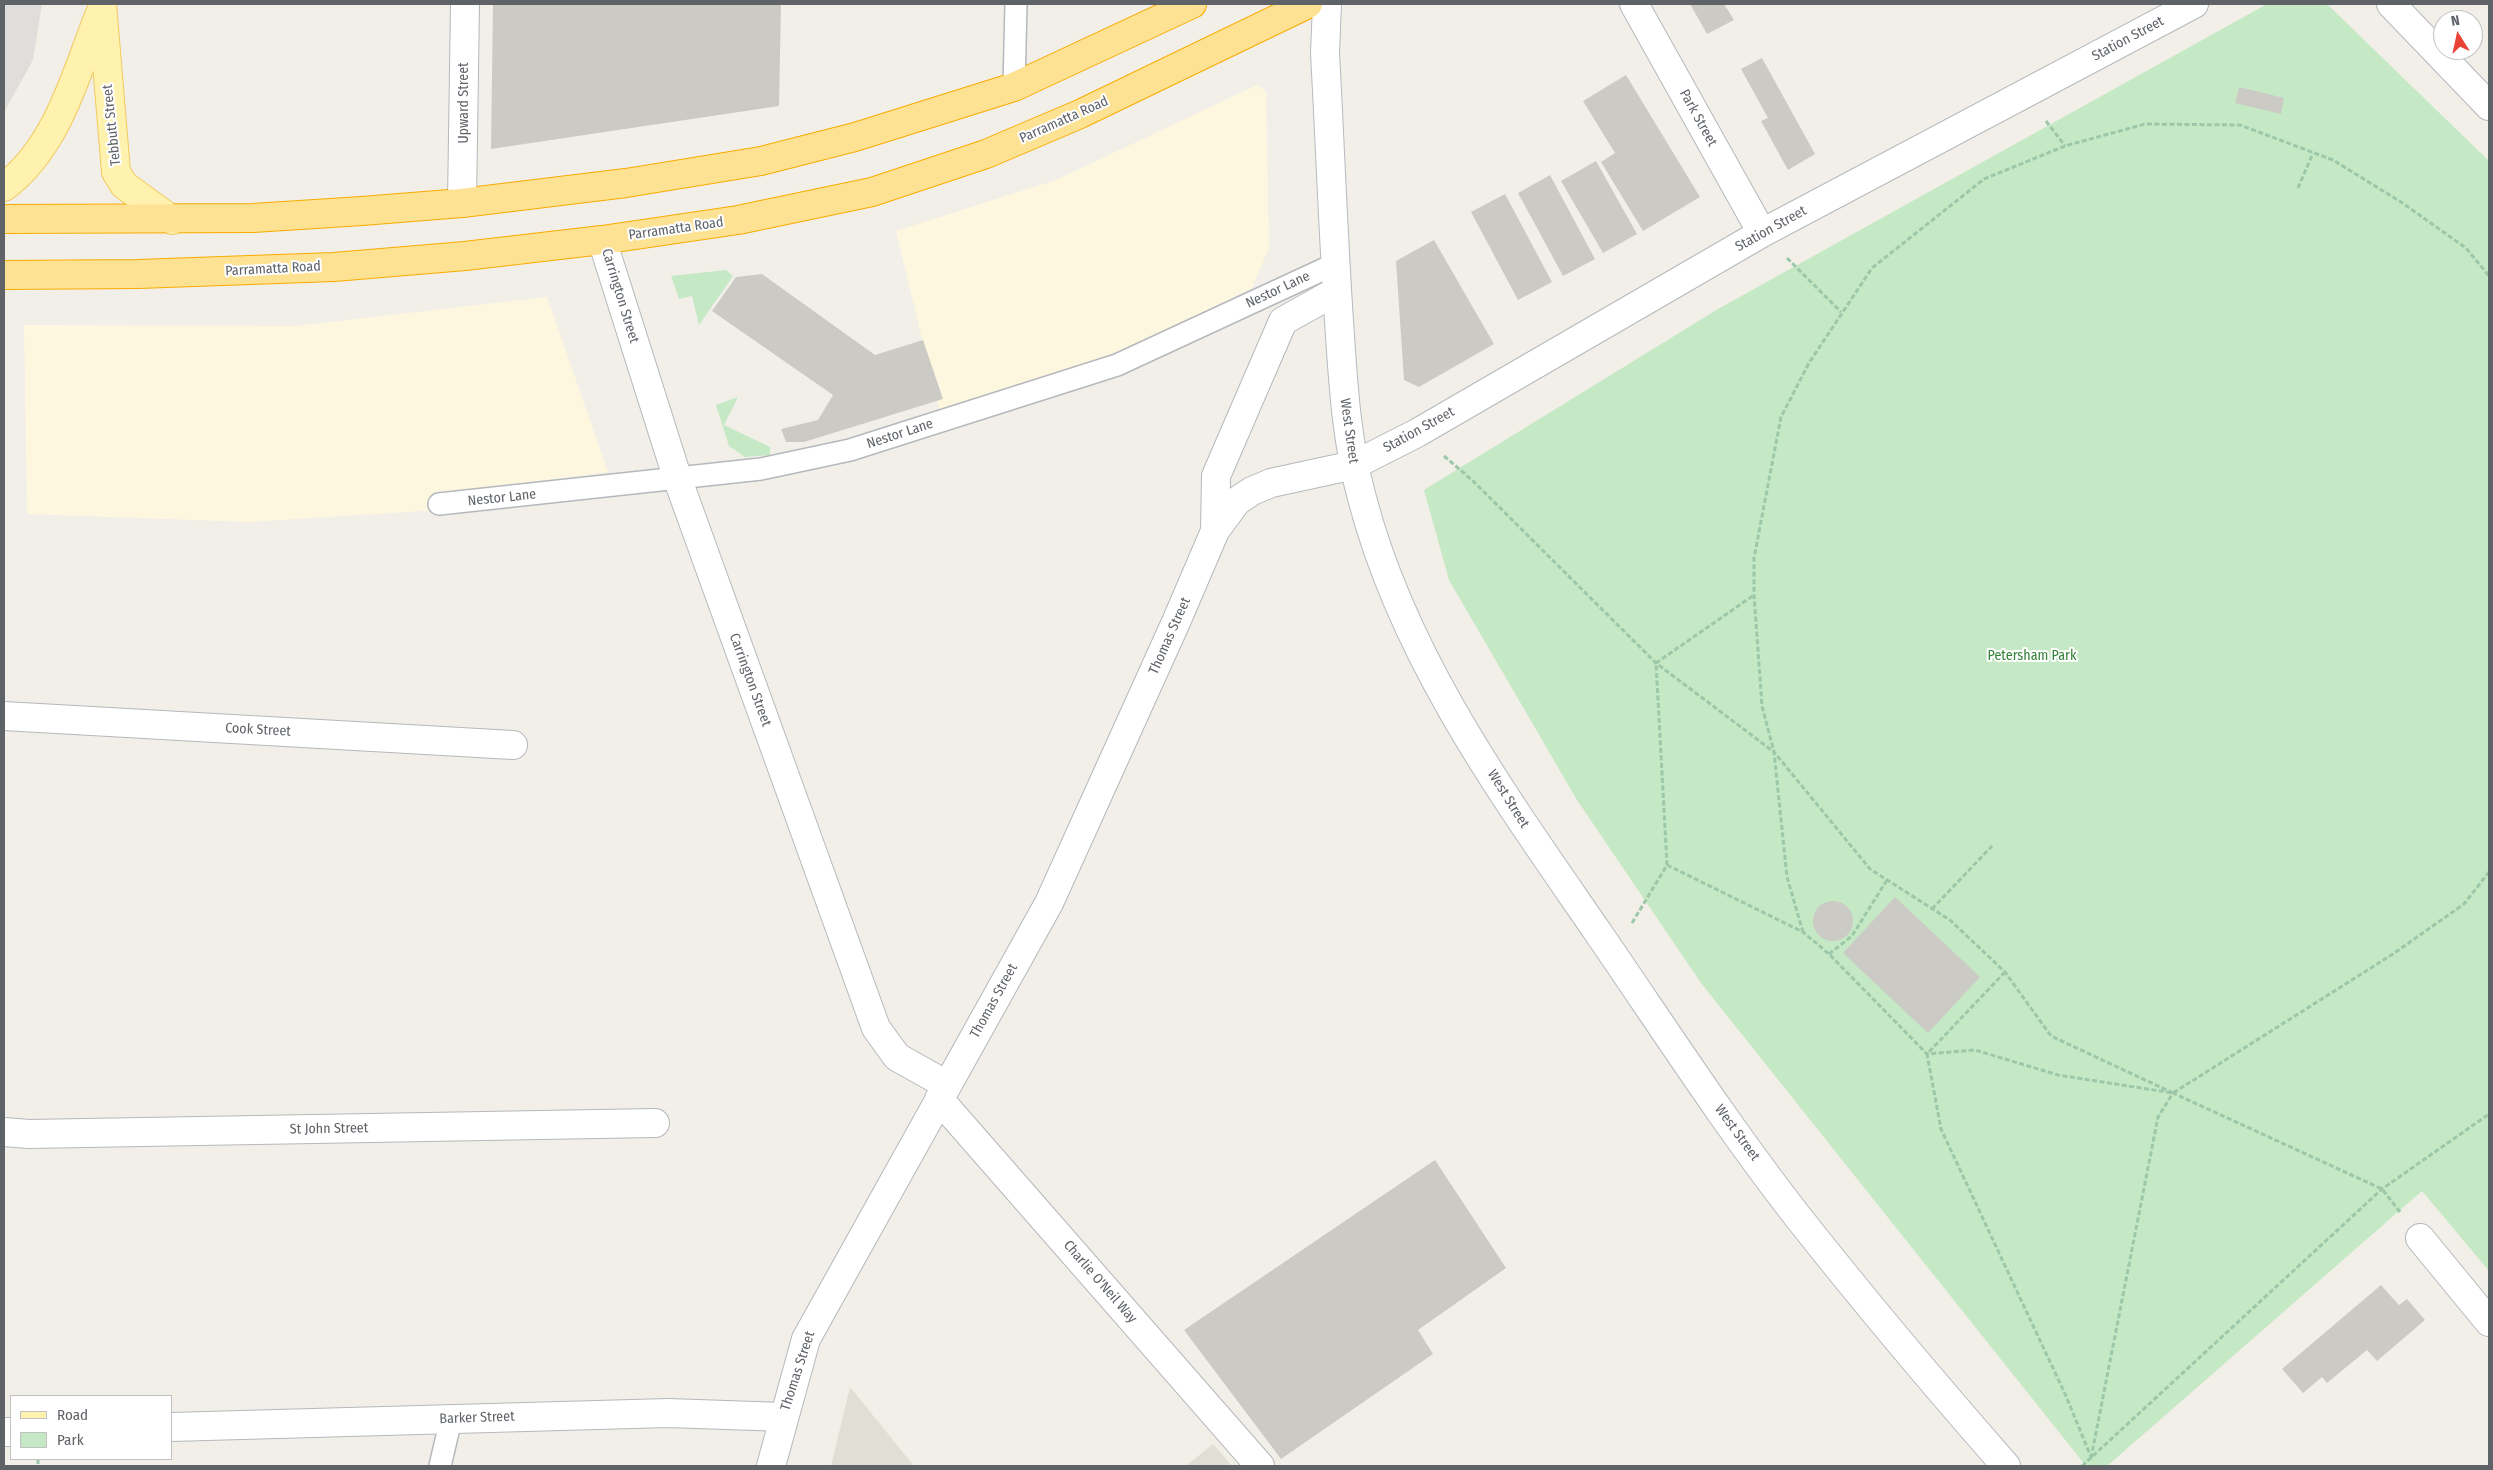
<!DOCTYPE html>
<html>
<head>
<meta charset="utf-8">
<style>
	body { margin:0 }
	#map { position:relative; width:2493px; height:1470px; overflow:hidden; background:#f1efe8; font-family:"Fira Sans Condensed",sans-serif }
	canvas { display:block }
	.frame { position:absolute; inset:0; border:5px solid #5f6368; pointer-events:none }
	.legend { position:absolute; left:10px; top:1395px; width:162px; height:65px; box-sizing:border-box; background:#fff; border:1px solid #bfc1c3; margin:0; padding:6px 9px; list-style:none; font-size:15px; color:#5f6368 }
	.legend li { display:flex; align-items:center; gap:10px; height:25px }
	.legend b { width:25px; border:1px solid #bfc1c3 }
	.north { position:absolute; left:2433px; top:10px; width:50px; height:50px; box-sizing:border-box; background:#fff; border:1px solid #bfc1c3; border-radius:50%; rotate:350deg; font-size:14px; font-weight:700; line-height:20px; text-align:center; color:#5f6368 }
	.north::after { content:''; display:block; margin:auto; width:18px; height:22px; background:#ea4335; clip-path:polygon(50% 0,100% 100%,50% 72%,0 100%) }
</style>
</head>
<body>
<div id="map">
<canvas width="2493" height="1470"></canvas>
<div class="frame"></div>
<ul class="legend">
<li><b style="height:6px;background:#fff2af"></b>Road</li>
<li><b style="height:14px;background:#c5e8c5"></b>Park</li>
</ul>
<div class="north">N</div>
</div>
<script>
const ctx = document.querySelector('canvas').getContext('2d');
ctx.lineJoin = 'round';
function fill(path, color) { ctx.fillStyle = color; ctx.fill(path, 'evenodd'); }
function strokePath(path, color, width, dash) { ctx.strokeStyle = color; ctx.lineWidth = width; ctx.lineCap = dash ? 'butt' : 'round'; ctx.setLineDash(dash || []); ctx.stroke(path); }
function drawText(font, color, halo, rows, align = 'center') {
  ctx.font = font + ' "Fira Sans Condensed",sans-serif'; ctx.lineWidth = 4; ctx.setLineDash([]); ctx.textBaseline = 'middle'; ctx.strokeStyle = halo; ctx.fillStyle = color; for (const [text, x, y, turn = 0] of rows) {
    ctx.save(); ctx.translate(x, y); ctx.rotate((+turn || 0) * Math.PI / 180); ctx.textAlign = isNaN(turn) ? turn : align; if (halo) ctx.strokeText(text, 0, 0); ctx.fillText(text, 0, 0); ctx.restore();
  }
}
fill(new Path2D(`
	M1257,85l9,6 3,157 -17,40 -132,65 -181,56 -43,-178 160,-51z
	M547,297l61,175 -175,22 5,16 -188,12 -223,-8 -3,-189 271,1z`), '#fef7e0');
fill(new Path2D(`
	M4,4h38l-9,56 -29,52z`), '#e0deda');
fill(new Path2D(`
	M850,1387l64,79h-83z
	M1213,1444l19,22h-46z`), '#e1ded6');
fill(new Path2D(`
	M2267,4h60l162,157v1110l-67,-80 -315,275h-21l-385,-483 -124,-183 -128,-220 -25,-90 294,-181z
	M726,270l7,6 -34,49 -7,-29 -13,3 -8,-23z
	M738,397l-14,28 46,22v8l-25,2 -16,-11 -13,-41z`), '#c5e8c5');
fill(new Path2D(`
	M493,4h288l-2,102 -288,43z
	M1690,4h34l10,16 -27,14z
	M1762,58l53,96 -27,16 -27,-49 7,-3 -27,-49z
	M1626,75l74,122 -57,34 -42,-69 14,-9 -32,-52z
	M2239,87l45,11 -3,16 -46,-11z
	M1596,161l41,73 -34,19 -42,-72z
	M1550,175l45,84 -32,17 -45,-83z
	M1505,194l47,88 -34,18 -47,-88z
	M1434,240l60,104 -75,43 -15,-7 -8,-119z
	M762,274l113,81 48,-15 20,59 -139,43h-18l-5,-13 37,-9 15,-25 -121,-84 24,-34z
	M1895,897l85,80 -52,56 -85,-80z
	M1813 921a20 20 0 1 1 40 0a20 20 0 1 1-40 0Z
	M1435,1160l71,108 -88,62 15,24 -152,105 -97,-129z
	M2381,1285l18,20 8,-6 18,21 -48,41 -10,-11 -40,33 -5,-6 -19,16 -21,-24z`), '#cccac5');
const lane = new Path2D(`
	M1014,87l2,-83
	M439,504l322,-35 89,-19 267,-85 218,-101
	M440,1466l11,-47`);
const street = new Path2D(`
	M1634,4l128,229
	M2391,4l98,102
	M462,203l3,-199
	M602,240l76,240 198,548 21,29 50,28
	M1215,531l1,-55 67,-155 54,-30
	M4,716l509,29
	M939,1099l321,367
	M4,1132l25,2 626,-11
	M2420,1238l69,84
	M171,1427l497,-14 116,4
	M4,1432h7
	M771,1466l35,-127 243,-436 127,-281 39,-91 22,-30 15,-10 19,-8 83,-18 63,-32 345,-200 432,-229`);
const secondary = new Path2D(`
	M1327,4l-2,49c5,90 8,179 14,268 4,60 7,119 23,177 42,161 142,298 235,433 66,96 129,194 201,286 67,85 137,168 208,249`);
const primary = new Path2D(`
	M102,4l14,168 8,13 48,35
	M4,187c54,-40 72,-114 96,-174`);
const highway = new Path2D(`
	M4,219l249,-1 109,-7 100,-8 164,-20 135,-22 94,-24 159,-50 178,-83
	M4,275l134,-1 196,-7 131,-11 137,-16 136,-20 134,-28 114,-38 94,-40 228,-110`);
strokePath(lane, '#b5b8bc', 24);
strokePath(street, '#b5b8bc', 30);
strokePath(secondary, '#b6babf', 30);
strokePath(primary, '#f2c960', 30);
strokePath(highway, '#f9ab00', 30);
strokePath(new Path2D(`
	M2046,121l19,25
	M2298,188l15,-35
	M1787,258l54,54
	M1444,456l28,24 184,183 118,89 13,125 16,55
	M1667,865l136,67 26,22 98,100 48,-4 83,25 115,18 220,-139 71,-50 25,-32
	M1932,909l60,-63
	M1632,923l35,-58 -11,-202 98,-68
	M1829,954l23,-18 35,-56
	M2005,972l-78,82 14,75 125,267 25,61
	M2173,1093l-122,-57 -46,-64 -55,-52 -80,-51 -96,-117 -12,-46 -8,-111v-37l27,-141 28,-54 63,-95 112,-89 81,-33 80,-22 95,1 93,35 68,42 65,46 23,28
	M2091,1458l67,-341 15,-24 209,96 18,23
	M38,1459v7
	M2082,1466l300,-277 107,-75`), '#9cc7a9', 3, [5, 2.5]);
strokePath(lane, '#fff', 21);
strokePath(street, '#fff', 28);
strokePath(secondary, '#fff', 28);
strokePath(primary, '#fff2af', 28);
strokePath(highway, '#fde293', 28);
drawText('14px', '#5f6368', '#fff', [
	["Station Street",2128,39,-28],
	["Upward Street",464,103,-90],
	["Park Street",1698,118,61],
	["Parramatta Road",1064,120,-24],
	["Tebbutt Street",112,125,-96],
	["Parramatta Road",676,229,-8],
	["Station Street",1771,229,-29],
	["Parramatta Road",273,269,-3],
	["Nestor Lane",1278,290,-25],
	["Carrington Street",620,296,73],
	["Station Street",1419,430,-29],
	["West Street",1349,431,82],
	["Nestor Lane",900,434,-18],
	["Nestor Lane",502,498,-6],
	["Thomas Street",1170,636,-66],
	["Carrington Street",750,680,70],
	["Cook Street",258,730,3],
	["West Street",1508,799,58],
	["Thomas Street",994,1001,-61],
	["St John Street",329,1129,-1],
	["West Street",1737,1133,54],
	["Charlie O'Neil Way",1100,1282,49],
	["Thomas Street",798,1371,-72],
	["Barker Street",477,1418,-2]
]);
drawText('14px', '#348238', '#fff', [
	["Petersham Park",2032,656]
]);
</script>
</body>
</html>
